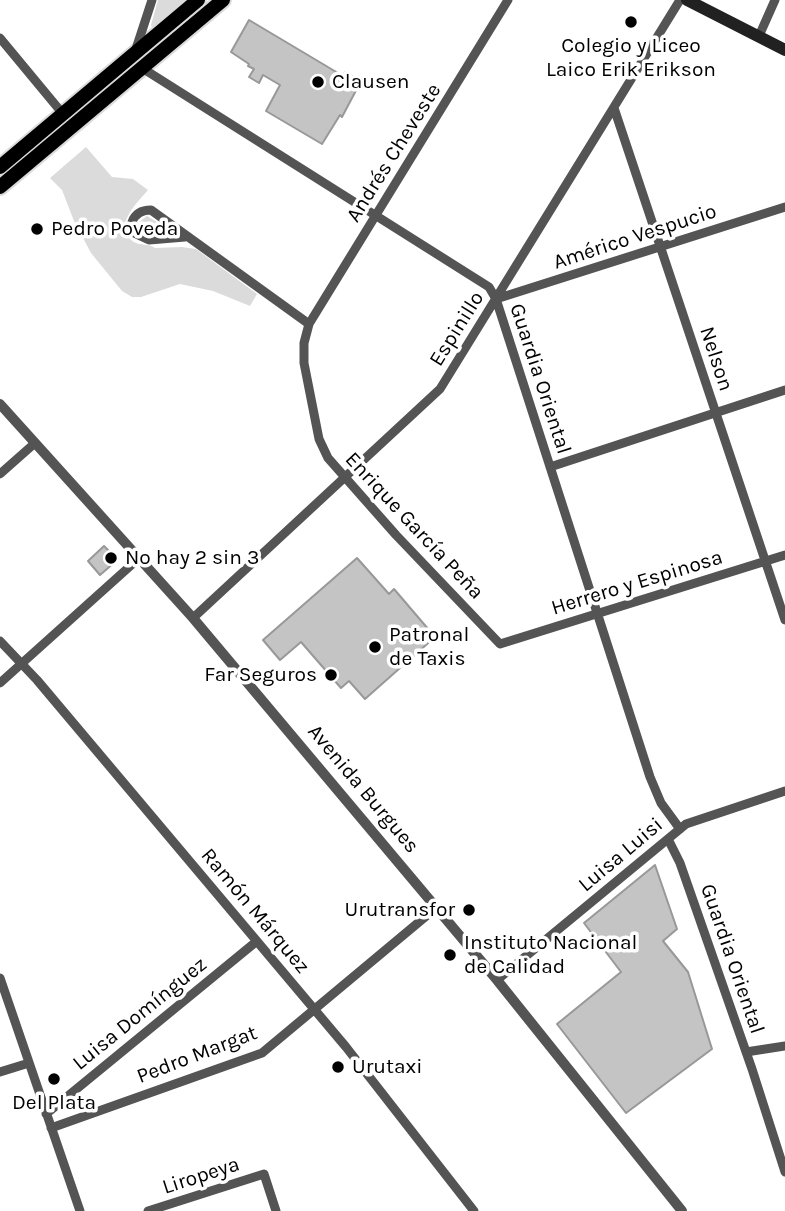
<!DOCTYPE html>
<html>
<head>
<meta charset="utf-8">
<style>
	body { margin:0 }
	canvas { display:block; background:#fff }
</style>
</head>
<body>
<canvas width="785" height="1211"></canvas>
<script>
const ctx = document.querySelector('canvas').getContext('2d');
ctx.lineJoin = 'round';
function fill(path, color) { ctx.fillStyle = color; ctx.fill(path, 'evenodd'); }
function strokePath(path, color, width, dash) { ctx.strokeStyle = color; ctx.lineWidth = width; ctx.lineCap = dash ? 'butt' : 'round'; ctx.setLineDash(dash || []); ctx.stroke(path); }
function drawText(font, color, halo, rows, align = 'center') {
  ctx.font = font + ' Karla,sans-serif'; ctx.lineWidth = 7; ctx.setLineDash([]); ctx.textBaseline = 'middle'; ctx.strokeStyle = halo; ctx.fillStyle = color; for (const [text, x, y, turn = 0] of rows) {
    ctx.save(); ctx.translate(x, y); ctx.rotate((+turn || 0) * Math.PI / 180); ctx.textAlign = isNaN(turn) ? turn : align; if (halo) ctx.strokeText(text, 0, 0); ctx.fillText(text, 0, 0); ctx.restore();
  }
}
fill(new Path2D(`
	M158,0h27l-33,28 -1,-3z
	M210,0h2l-212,177v-1z
	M86,147l26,30 21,2 15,11c-10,12 -37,37 -14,52 7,4 14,1 21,6l27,-1 14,2 61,45 -7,12 -37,-15 -33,-7 -39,13h-9l-10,-6 -31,-38 -17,-32 -12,-31 -12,-12z
	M147,216l21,13v5l-17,2 -9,-4 -3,-10z`), '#dbdbdb');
const building = new Path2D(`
	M249,20l94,56 2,-4 16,9 -19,36 -2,-2 -18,29 -56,-33 14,-26 -17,-10 -4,8 -10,-6 5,-8 -6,-3 1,-2 -18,-12z
	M104,546l10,10 1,6 -15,13 -12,-14z
	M357,558l32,36 5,-5 41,48 -70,62 -16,-18 -8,7 -40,-46 -21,18 -17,-20z
	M655,865l22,64 -14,12 25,31 24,77 -86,64 -69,-89 64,-52 -37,-49z`);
fill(building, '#c4c4c4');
strokePath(building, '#989898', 2);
const primary = new Path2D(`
	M0,167l198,-167
	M0,187l223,-187`);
strokePath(primary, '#dbdbdb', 18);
strokePath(new Path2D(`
	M759,36l16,-36
	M0,38l63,76
	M135,52l17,-52
	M142,68l347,219 7,12 154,478 11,26 19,26
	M614,108l171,512
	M185,237l-36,3 -15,-7 -2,-11c3,-8 10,-12 19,-12l158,114 -5,19v20l15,76 9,19 68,77 104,109 285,-89
	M496,299l289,-92
	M309,324l199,-324
	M550,467l235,-77
	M0,474l35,-31
	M193,618l247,-229 240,-389
	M0,641l37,39 309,367 128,164
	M0,683l138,-124
	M668,839l12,24 72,206 33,103
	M0,978l80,233
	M497,980l189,-156 99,-33
	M746,1052l39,-6
	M0,1072l29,-9
	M46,1114l211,-173
	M51,1128l211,-75 175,-146
	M148,1211l116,-37 12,37`), '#545454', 9);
strokePath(new Path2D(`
	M0,404l193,214 304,362 185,231`), '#545454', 10);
strokePath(new Path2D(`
	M687,0l98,50`), '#212121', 12);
strokePath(primary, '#000', 14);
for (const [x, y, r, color] of [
	[631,22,7,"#000"],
	[318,82,7,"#000"],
	[37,229,7,"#000"],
	[111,558,7,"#000"],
	[375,647,7,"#000"],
	[331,675,7,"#000"],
	[469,910,7,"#000"],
	[450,955,7,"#000"],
	[338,1067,7,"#000"],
	[54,1079,7,"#000"]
]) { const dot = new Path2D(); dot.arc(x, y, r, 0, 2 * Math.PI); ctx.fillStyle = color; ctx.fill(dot); strokePath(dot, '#fff', 2.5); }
drawText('21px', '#000', '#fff', [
	["Colegio y Liceo",631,46,"center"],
	["Laico Erik Erikson",631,70,"center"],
	["Clausen",332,82],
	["Pedro Poveda",51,229],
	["No hay 2 sin 3",125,558],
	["Patronal",389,635],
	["de Taxis",389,659],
	["Far Seguros",317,675,"right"],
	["Urutransfor",455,910,"right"],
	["Instituto Nacional",464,943],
	["de Calidad",464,967],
	["Urutaxi",352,1067],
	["Del Plata",54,1103,"center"]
], 'left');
drawText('21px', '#000', '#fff', [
	["Andrés Cheveste",394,153,-58],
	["Américo Vespucio",635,237,-18],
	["Espinillo",457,329,-58],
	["Nelson",716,359,72],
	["Guardia Oriental",540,379,72],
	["Enrique García Peña",414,526,47],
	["Herrero y Espinosa",637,583,-17],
	["Avenida Burgues",363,789,50],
	["Luisa Luisi",621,855,-40],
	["Ramón Márquez",255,911,50],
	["Guardia Oriental",732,959,71],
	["Luisa Domínguez",140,1014,-39],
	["Pedro Margat",197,1055,-21],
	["Liropeya",201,1176,-18]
]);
</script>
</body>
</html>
